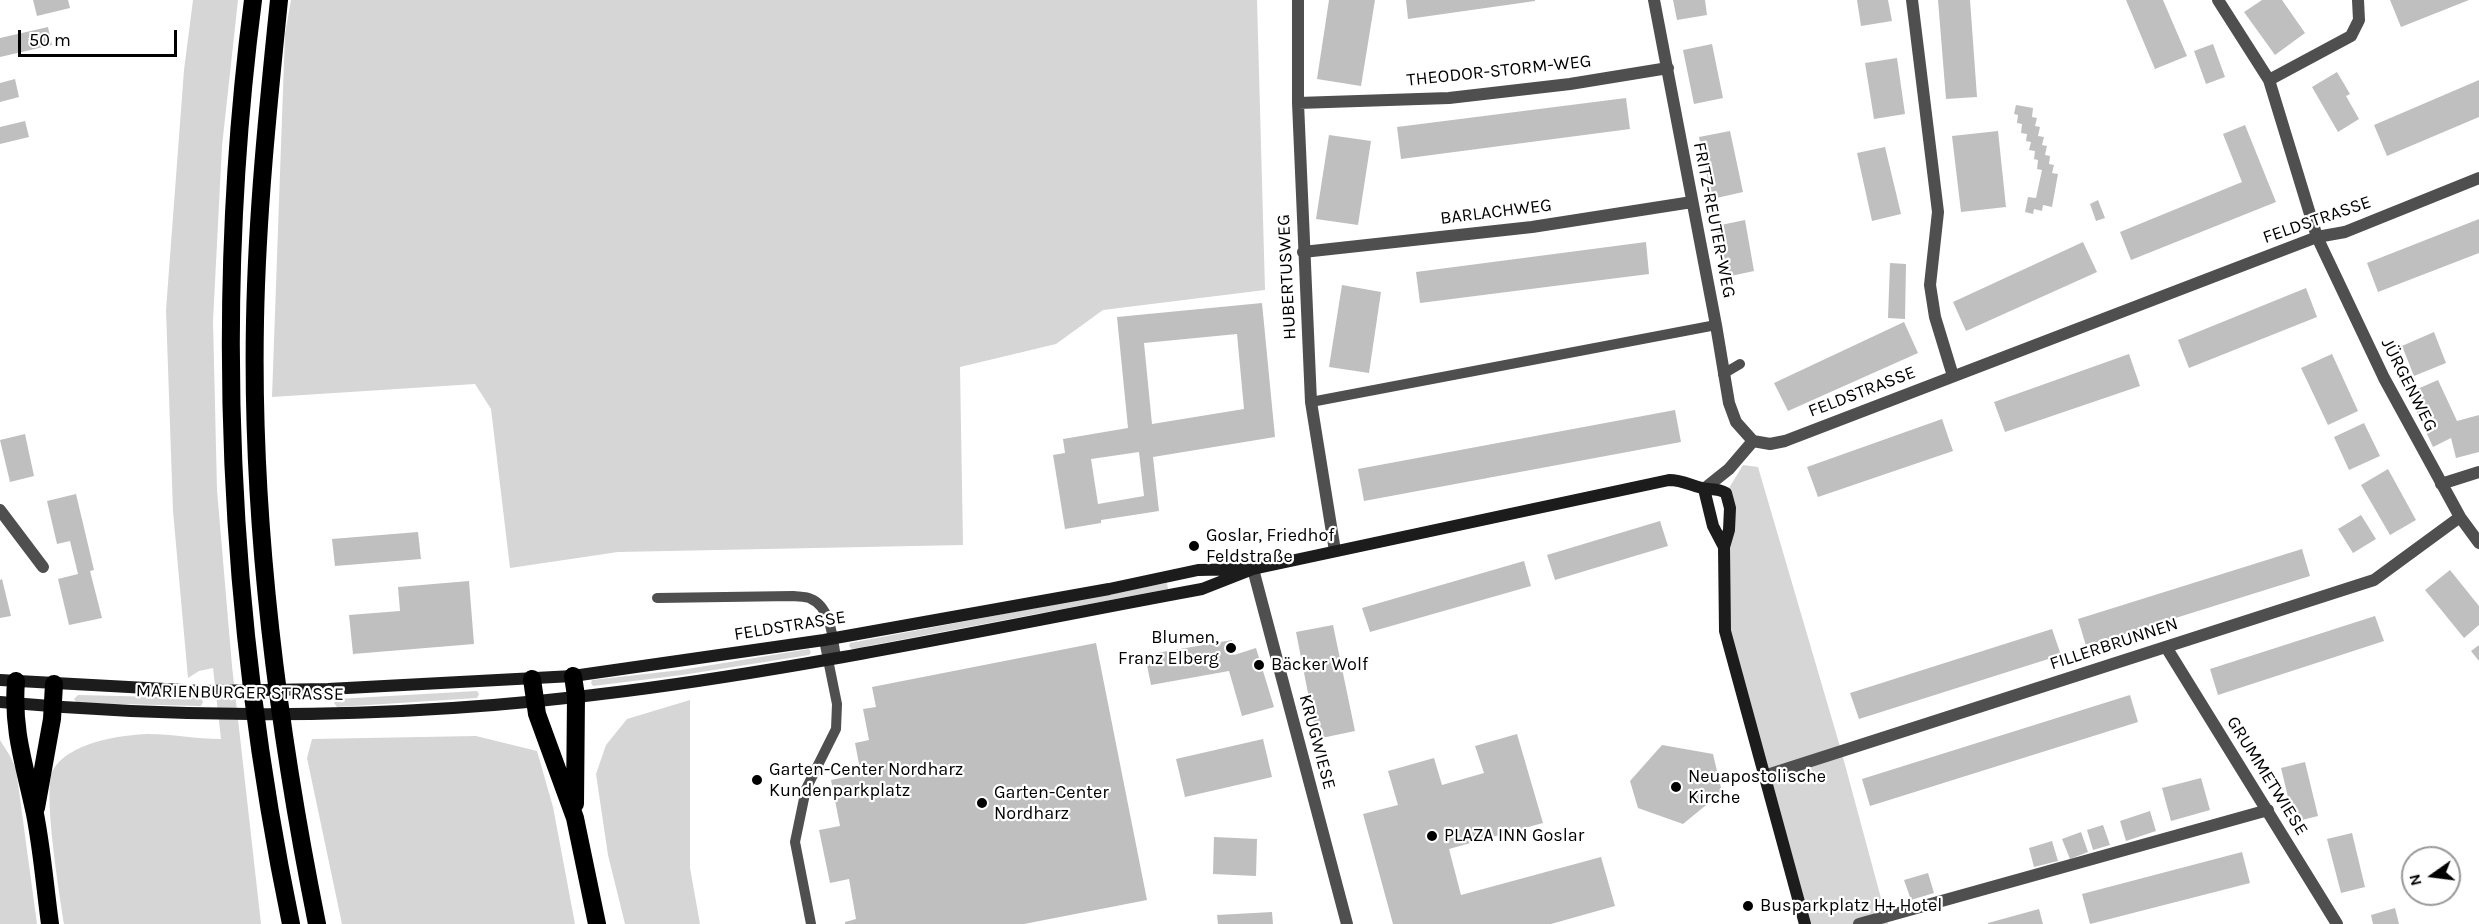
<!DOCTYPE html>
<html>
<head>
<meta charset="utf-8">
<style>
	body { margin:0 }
	#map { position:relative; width:2479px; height:924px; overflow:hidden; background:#fff; font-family:Karla,sans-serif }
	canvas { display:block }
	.north { position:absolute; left:2401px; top:846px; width:60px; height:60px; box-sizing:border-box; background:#fff; border:2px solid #999; border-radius:50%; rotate:256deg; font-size:16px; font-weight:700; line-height:24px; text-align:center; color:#000 }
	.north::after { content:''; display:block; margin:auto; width:21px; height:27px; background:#000; clip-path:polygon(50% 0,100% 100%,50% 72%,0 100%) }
	.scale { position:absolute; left:18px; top:30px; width:159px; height:27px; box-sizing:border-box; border:3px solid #000; border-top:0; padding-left:8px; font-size:18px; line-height:21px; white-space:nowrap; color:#000; -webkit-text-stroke:4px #fff; paint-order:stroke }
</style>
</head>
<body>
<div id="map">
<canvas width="2479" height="924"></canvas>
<div class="north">N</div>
<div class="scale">50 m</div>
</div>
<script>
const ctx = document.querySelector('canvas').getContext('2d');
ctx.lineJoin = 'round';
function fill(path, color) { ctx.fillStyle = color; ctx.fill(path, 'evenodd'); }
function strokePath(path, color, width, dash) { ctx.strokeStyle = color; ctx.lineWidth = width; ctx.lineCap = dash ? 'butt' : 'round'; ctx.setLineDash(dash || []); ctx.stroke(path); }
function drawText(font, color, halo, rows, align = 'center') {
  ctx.font = font + ' Karla,sans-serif'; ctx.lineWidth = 4.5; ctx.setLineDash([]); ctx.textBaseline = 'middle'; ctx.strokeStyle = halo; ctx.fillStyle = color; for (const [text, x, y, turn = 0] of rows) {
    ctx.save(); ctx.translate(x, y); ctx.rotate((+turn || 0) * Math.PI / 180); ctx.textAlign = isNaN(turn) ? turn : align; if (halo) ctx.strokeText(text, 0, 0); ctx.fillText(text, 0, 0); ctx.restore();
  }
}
fill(new Path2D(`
	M193,0h45l-16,146 -9,175 4,169 15,176 29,258h-197c-4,-27 -22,-135 -11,-154 15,-27 66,-35 95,-36 24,0 48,5 73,5l-8,-71 -14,3 -11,7 -15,-167 -7,-201 18,-240z
	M291,0h966l8,290 -162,20 -47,34 -96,23 3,178 -345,7 -108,16 -19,-159 -16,-25 -203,13 13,-363z
	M1743,465l15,2 83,283 47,174h-83l-80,-293 1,-138z
	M1167,583l1,6 -316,60 -3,-3 1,-3z
	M809,649l2,3 -2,3 -127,20 -89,11 -2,-3 1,-3 89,-10z
	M477,691l2,3 -2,4 -140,9 -3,-4 3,-4z
	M78,695l123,3 2,4 -2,4 -124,-3 -3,-4z
	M690,700v168l10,56h-75l-17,-69 -12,-81 10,-29 21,-26z
	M476,736l61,15 16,56 22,117h-233l-35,-166 5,-19z
	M0,740l10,16 6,13 21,155h-37z`), '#d6d6d6');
fill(new Path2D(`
	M33,0h35l2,8 -33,8z
	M1329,0h46l-14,86 -44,-7z
	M1406,0h129v1l-127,18z
	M1673,0h32l2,15 -30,5z
	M1857,0h31l4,21 -31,5z
	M1938,0h32l7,97 -31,2z
	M2126,0h37l24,56 -32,13z
	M2262,0h20l23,33 -30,22 -31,-43z
	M2390,0h79l-68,27z
	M48,27l4,18 -52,12v-19z
	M1712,44l11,54 -29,6 -11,-54z
	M2213,44l12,33 -19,7 -12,-33z
	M1897,58l8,56 -31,5 -9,-56z
	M2337,72l13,22 -4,2 13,23 -21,13 -26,-45z
	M15,79l4,18 -19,5v-19z
	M2479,80v37l-92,39 -13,-31z
	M1626,98l4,31 -229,30 -4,-32z
	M2016,105l17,3 -1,9 5,1 -2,8 5,1 -2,9 6,1 -2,8 5,1 -2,9 5,1 -1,8 5,1 -2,8 6,1 -6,33 -9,-2 -1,6 -8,-2 -1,5 -8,-2 3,-15 8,1 6,-28 -5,-1 1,-9 -4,-1 1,-8 -6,-1 2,-8 -5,-1 1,-7 -6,-1 1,-9 -5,-1 1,-8 -4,-1z
	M25,121l4,16 -29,7v-17z
	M2245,125l31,77 -145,58 -11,-28 122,-50 -19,-48z
	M1730,131l13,61 -31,7 -13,-62z
	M1998,131l8,76 -45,5 -9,-76z
	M1329,135l42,6 -13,84 -42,-6z
	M1885,147l16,67 -29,7 -15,-68z
	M2098,200l7,18 -9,3 -6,-17z
	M2479,219v34l-101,39 -11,-29z
	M1745,220l9,51 -28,6 -10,-51z
	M1646,242l3,32 -229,29 -4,-31z
	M2083,242l14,30 -131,59 -13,-29z
	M1890,263l16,1 -1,55 -17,-1z
	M1342,285l39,7 -12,81 -40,-6z
	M2306,288l11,29 -128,51 -11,-28z
	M1262,303l13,134 -122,20 6,54 -58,9v3l-36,6 -12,-74 12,-2 -2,-14 65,-11 -11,-111zM1237,334l7,75 -92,15 -8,-81zM1139,452l5,44 -46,8 -7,-45z
	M1904,322l14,31 -130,58 -14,-28z
	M2434,332l12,31 -32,13 -12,-30z
	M2129,354l11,32 -135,46 -11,-30z
	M2332,354l26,57 -30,14 -27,-57z
	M2438,380l19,41 22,-6v37l-23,6 -5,-20 -18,9 -25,-54z
	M1675,410l6,32 -317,59 -6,-32z
	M1942,419l11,32 -135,46 -11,-30z
	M2364,423l16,33 -31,14 -15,-33z
	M25,434l9,42 -24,6 -10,-42z
	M2388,469l28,51 -26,15 -29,-50z
	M76,494l18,76 -4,1 12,47 -33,7 -11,-46 20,-5 -8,-33 -13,3 -10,-43z
	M2361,515l15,24 -23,14 -15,-24z
	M1660,521l8,25 -113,34 -8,-25z
	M418,532l3,27 -86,7 -3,-27z
	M2302,549l8,27 -224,70 -8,-27z
	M1524,561l7,25 -161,46 -8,-24z
	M2450,570l29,36v19l-15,13 -39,-48z
	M2,579l9,37 -11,2v-38z
	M469,581l5,63 -121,10 -4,-39 51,-4 -2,-24z
	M2375,616l9,25 -166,54 -8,-26z
	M1333,625l22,106 -38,8 -21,-107z
	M2052,629l9,26 -202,64 -9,-26z
	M1232,640l2,15 22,-7 18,59 -32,9 -13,-45 -78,14 -6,-30z
	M1096,643l51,257 -123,24h-179v-2l11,-3 -7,-40 -19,4 -11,-53 21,-4 -9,-46 30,-6 -6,-31 14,-3 -6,-31 13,-2 -4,-20z
	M2479,645v16l-8,-10z
	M2130,695l8,27 -268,84 -8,-27z
	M1517,734l26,89 -94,26 12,46 140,-38 14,49 -64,18h-158l-30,-110 35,-9 -10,-34 46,-13 8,27 42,-12 -9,-27z
	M1263,739l9,38 -87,20 -9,-38z
	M1662,745l51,9 9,38 -39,32 -45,-16 -8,-27z
	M2305,762l13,54 -24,6 -13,-54z
	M2201,778l9,32 -39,11 -9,-33z
	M2150,811l6,20 -30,10 -6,-20z
	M2103,825l7,20 -17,5 -6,-20z
	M2081,832l7,20 -18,7 -8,-20z
	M2352,833l13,54 -24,6 -14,-54z
	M1214,837l43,2 -1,37 -43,-2z
	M2052,841l6,20 -24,6 -5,-19z
	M2242,852l8,31 -160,41 -8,-30z
	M1928,873l6,20 -23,7 -7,-20z
	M2395,908l4,16h-26l-2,-9z
	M2039,909l4,15h-55v-1z
	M1272,912l1,12h-55l-1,-9z`), '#bfbfbf');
strokePath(new Path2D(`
	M1723,374l17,-10
	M1311,402l405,-77
	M657,598l136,-2c5,1 13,0 18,3 20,8 22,41 25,59
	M811,924l-16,-82 11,-53 30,-60 1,-25 -13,-64`), '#4f4f4f', 10);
strokePath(new Path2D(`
	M1298,0v103l13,299 24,149
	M1654,0l62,325 13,78 7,19 17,19
	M1912,0l26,212 -8,73 5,32 18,59
	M2218,0l51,80 48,157 67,141 76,139 19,26
	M2269,80l82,-44 8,-16 -1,-20
	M1298,103l151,-5 121,-14 98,-16
	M1303,252l229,-25 160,-25
	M2441,484l38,-12
	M1704,489l25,-20 24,-28 17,3 15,-3 532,-204 28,-5 134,-54
	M0,510l43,57
	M1253,569l94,355
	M2166,647l171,277
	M1764,776l610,-196 86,-63
	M1859,924l409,-114`), '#4f4f4f', 12);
strokePath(new Path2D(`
	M1704,489l9,37 11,21
	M0,680l202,11 126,-2 245,-13 251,-36 285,-51 89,-19 48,-1
	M0,702c208,19 419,16 626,-11 194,-25 385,-67 576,-102l51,-20 416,-89c13,0 21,5 33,8 9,2 16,0 24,5l4,15 -1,22 -5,17 1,84 80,293`), '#1c1c1c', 12);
strokePath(new Path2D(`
	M253,0c-40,307 -25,621 38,924
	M279,0c-11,107 -22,214 -24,321 -4,203 22,405 62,603
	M573,676l3,20 -1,108
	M532,679l5,35 38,104 22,106
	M16,681c-4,50 9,85 19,133 7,36 10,73 15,110
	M36,808l16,-89 2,-35`), '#000', 18);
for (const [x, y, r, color] of [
	[1194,546,6,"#000"],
	[1231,648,6,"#000"],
	[1259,665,6,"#000"],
	[757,780,6,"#000"],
	[1676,787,6,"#000"],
	[982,803,6,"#000"],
	[1432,836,6,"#000"],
	[1748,906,6,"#000"]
]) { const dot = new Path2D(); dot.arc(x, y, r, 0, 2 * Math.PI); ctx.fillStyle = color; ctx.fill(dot); strokePath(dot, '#fff', 2); }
drawText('18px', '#000', '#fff', [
	["THEODOR-STORM-WEG",1499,71,-6],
	["BARLACHWEG",1496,212,-7],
	["FRITZ-REUTER-WEG",1714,220,79],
	["FELDSTRASSE",2317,220,-19],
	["HUBERTUSWEG",1287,277,-93],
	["JÜRGENWEG",2409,385,63],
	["FELDSTRASSE",1862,392,-21],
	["FELDSTRASSE",790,626,-9],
	["FILLERBRUNNEN",2114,644,-18],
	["MARIENBURGER STRASSE",240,693,1],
	["KRUGWIESE",1317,742,75],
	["GRUMMETWIESE",2267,776,58]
]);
drawText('18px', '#000', '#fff', [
	["Goslar, Friedhof",1206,536],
	["Feldstraße",1206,557],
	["Blumen,",1219,638,"right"],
	["Franz Elberg",1219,659,"right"],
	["Bäcker Wolf",1271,665],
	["Garten-Center Nordharz",769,770],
	["Kundenparkplatz",769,791],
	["Neuapostolische",1688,777],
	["Kirche",1688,798],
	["Garten-Center",994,793],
	["Nordharz",994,814],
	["PLAZA INN Goslar",1444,836],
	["Busparkplatz H+ Hotel",1760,906]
], 'left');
</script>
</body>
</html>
